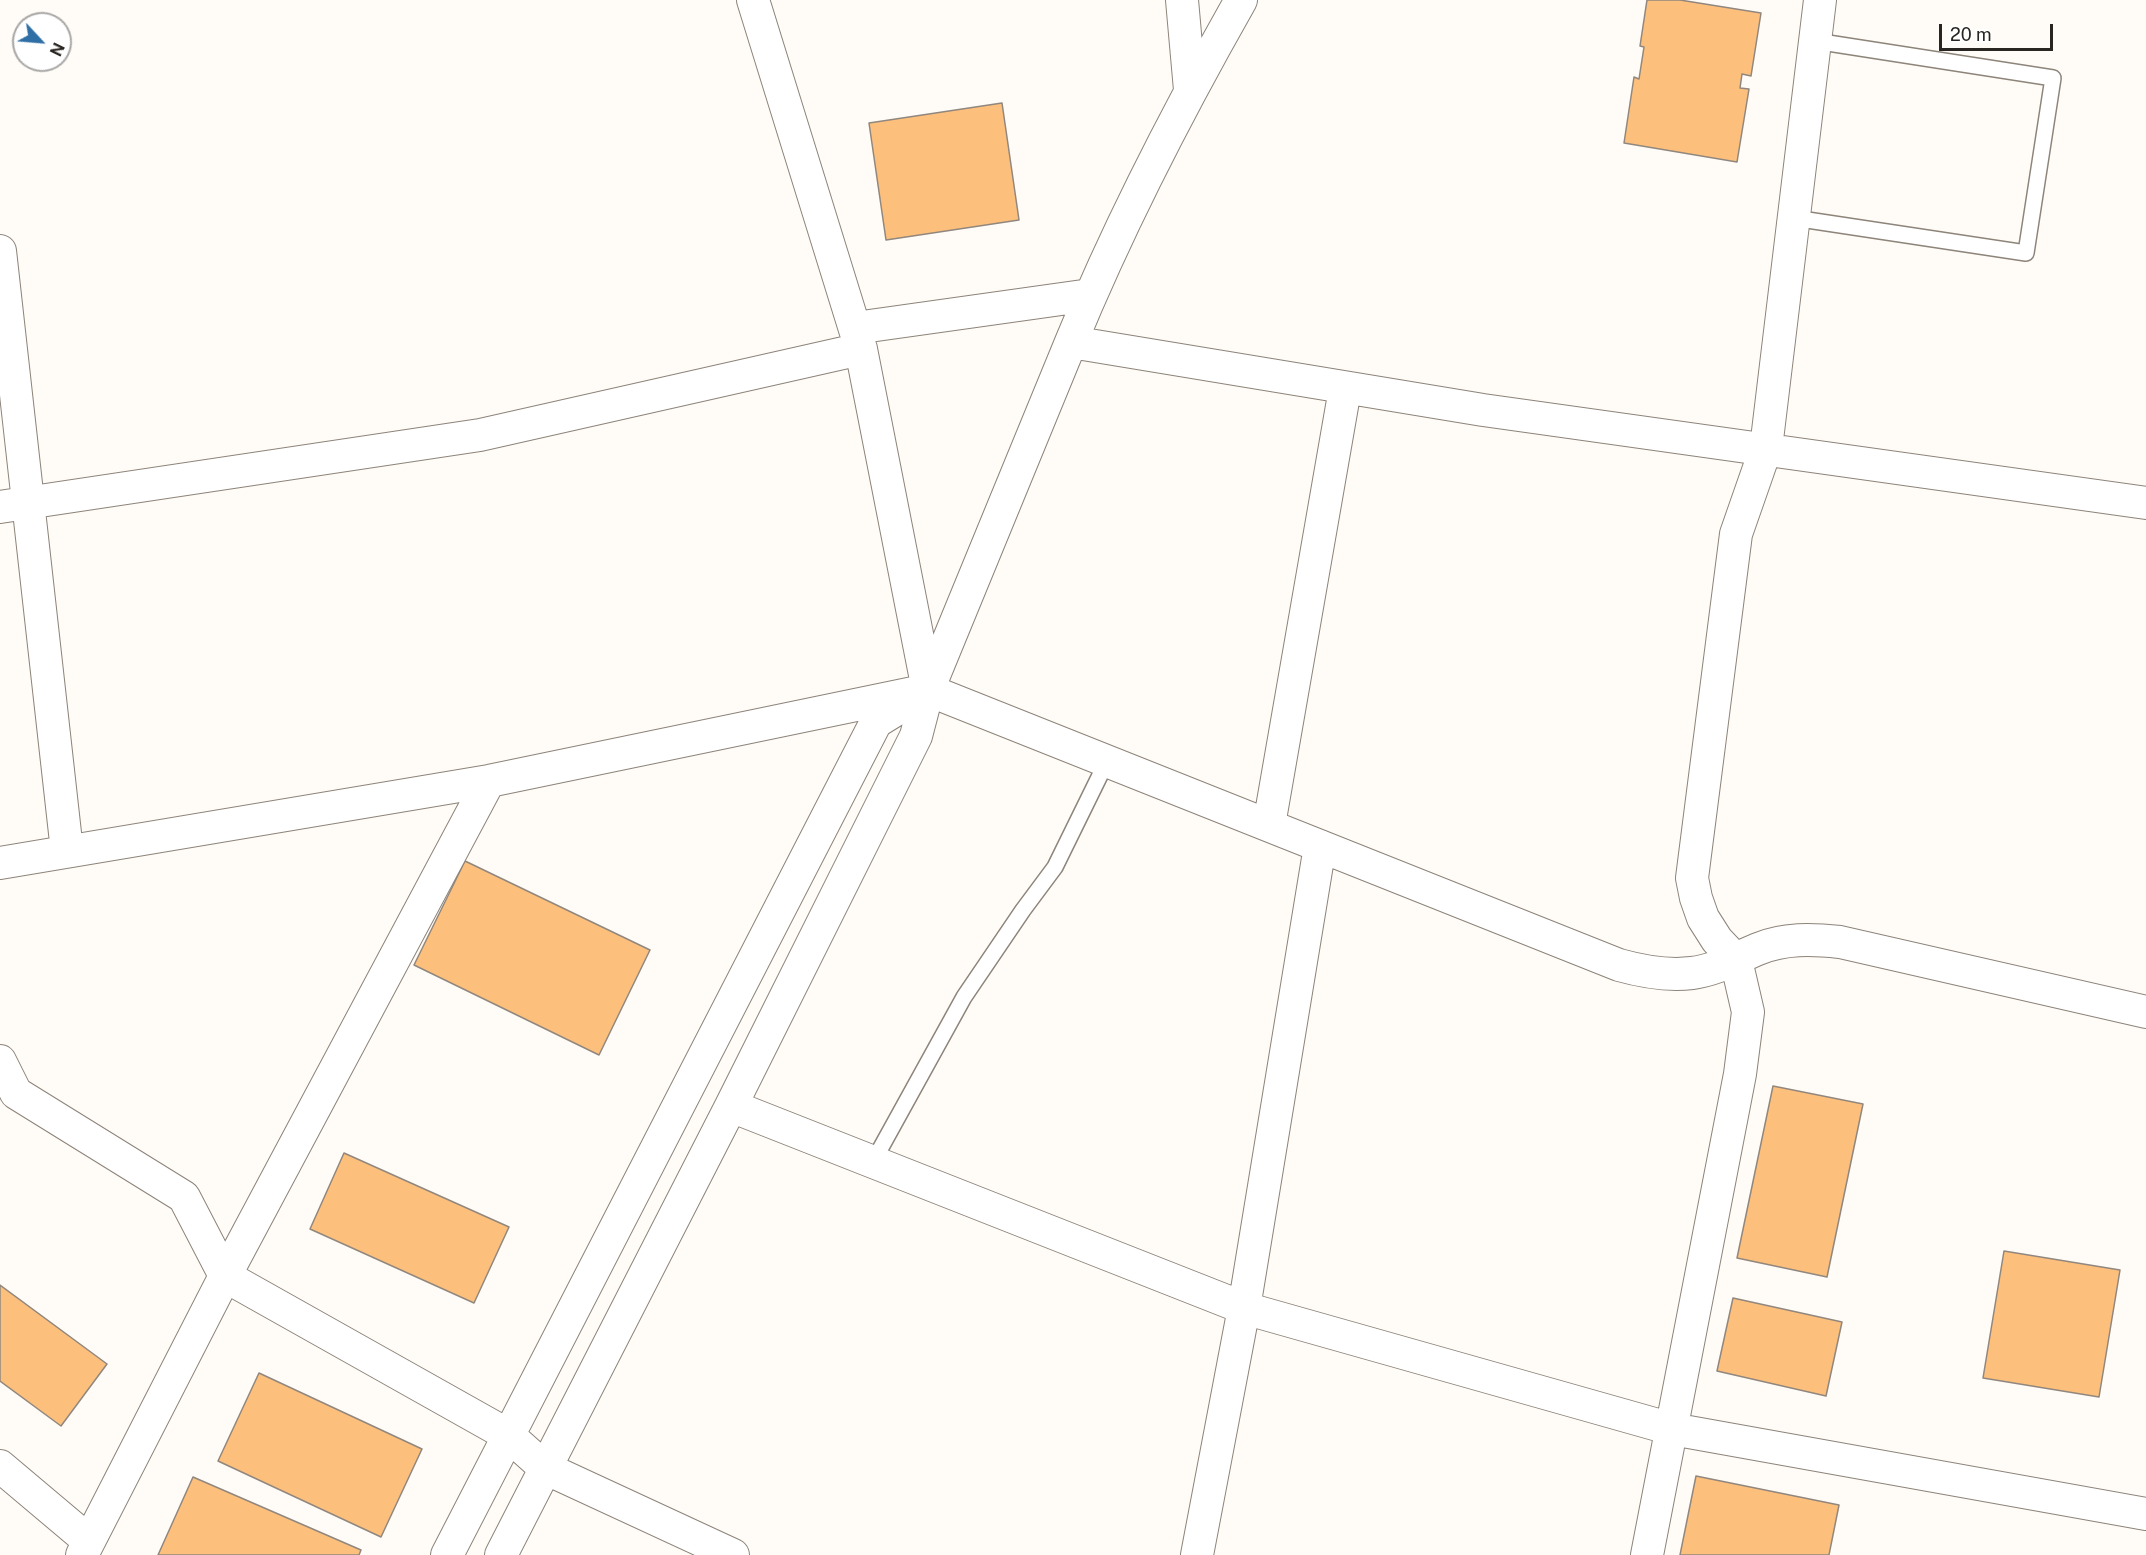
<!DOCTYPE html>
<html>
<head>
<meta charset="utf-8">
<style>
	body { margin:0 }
	#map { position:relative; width:2146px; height:1555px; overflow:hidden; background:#fffbf6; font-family:"Public Sans",sans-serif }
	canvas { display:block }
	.north { position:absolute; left:12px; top:12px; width:60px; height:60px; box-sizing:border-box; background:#fff; border:2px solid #a9a8a6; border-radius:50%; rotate:116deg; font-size:16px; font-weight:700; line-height:24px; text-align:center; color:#292521 }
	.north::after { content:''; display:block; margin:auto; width:21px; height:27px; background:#306fa6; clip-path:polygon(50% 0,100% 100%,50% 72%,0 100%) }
	.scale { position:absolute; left:1939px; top:24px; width:114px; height:27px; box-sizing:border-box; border:3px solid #292521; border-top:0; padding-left:8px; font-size:18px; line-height:21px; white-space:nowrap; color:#292521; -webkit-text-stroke:4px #fff; paint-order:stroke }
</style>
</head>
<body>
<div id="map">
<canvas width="2146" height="1555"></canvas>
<div class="north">N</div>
<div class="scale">20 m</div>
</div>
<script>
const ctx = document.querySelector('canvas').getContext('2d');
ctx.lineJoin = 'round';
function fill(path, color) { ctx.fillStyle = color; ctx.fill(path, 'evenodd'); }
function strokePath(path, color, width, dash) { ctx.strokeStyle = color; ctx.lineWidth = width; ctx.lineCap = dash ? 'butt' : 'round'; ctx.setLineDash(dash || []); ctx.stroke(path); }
const building = new Path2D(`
	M1647,0h33l81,13 -10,63 -9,-2 -2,14 9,1 -12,73 -113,-19 10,-66 5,2 5,-32 -4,-1z
	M1002,103l17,117 -133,20 -17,-117z
	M465,861l185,89 -51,105 -185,-90z
	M1773,1086l90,18 -36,173 -90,-19z
	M344,1153l165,74 -35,76 -164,-74z
	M2004,1251l116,19 -21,127 -116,-19z
	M0,1285l107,79 -46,62 -61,-45z
	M1733,1298l109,24 -16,74 -109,-25z
	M259,1373l163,76 -41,88 -163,-76z
	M1696,1476l143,29 -10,50h-149z
	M193,1477l168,73 -2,5h-201z`);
fill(building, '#fdc07c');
strokePath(building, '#91877e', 1.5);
const lane = new Path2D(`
	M1794,218l232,35 27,-175 -238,-37
	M873,1162l91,-165 59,-87 32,-43 52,-106`);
const street = new Path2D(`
	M753,0l108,349 67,341
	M1182,0l8,90
	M1241,0c-63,111 -122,225 -170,342l412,68 663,93
	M0,251l67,600
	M855,328l235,-33
	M0,507l480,-72 381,-86
	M1269,825l76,-436
	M0,863l489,-82 439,-91 691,275c25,7 48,11 73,8 24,-3 44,-15 66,-24 26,-11 54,-10 82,-7l306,70
	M0,1061l16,32 168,104 41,79 283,159 37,33 188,87
	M731,1106l513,202 428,121 474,85
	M0,1466l89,75
	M82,1555l143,-279 264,-495
	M447,1555l429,-833 34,-21
	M501,1555l230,-449 185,-370 12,-46 143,-348
	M1197,1555l47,-247 76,-462
	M1647,1555l93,-481 8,-62 -12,-52 -19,-20 -14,-22 -7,-20 -4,-20 44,-344 30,-86 54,-448`);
strokePath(lane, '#8d847a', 18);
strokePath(street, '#8d847a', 34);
strokePath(lane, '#fff', 15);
strokePath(street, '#fff', 32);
</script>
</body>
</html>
